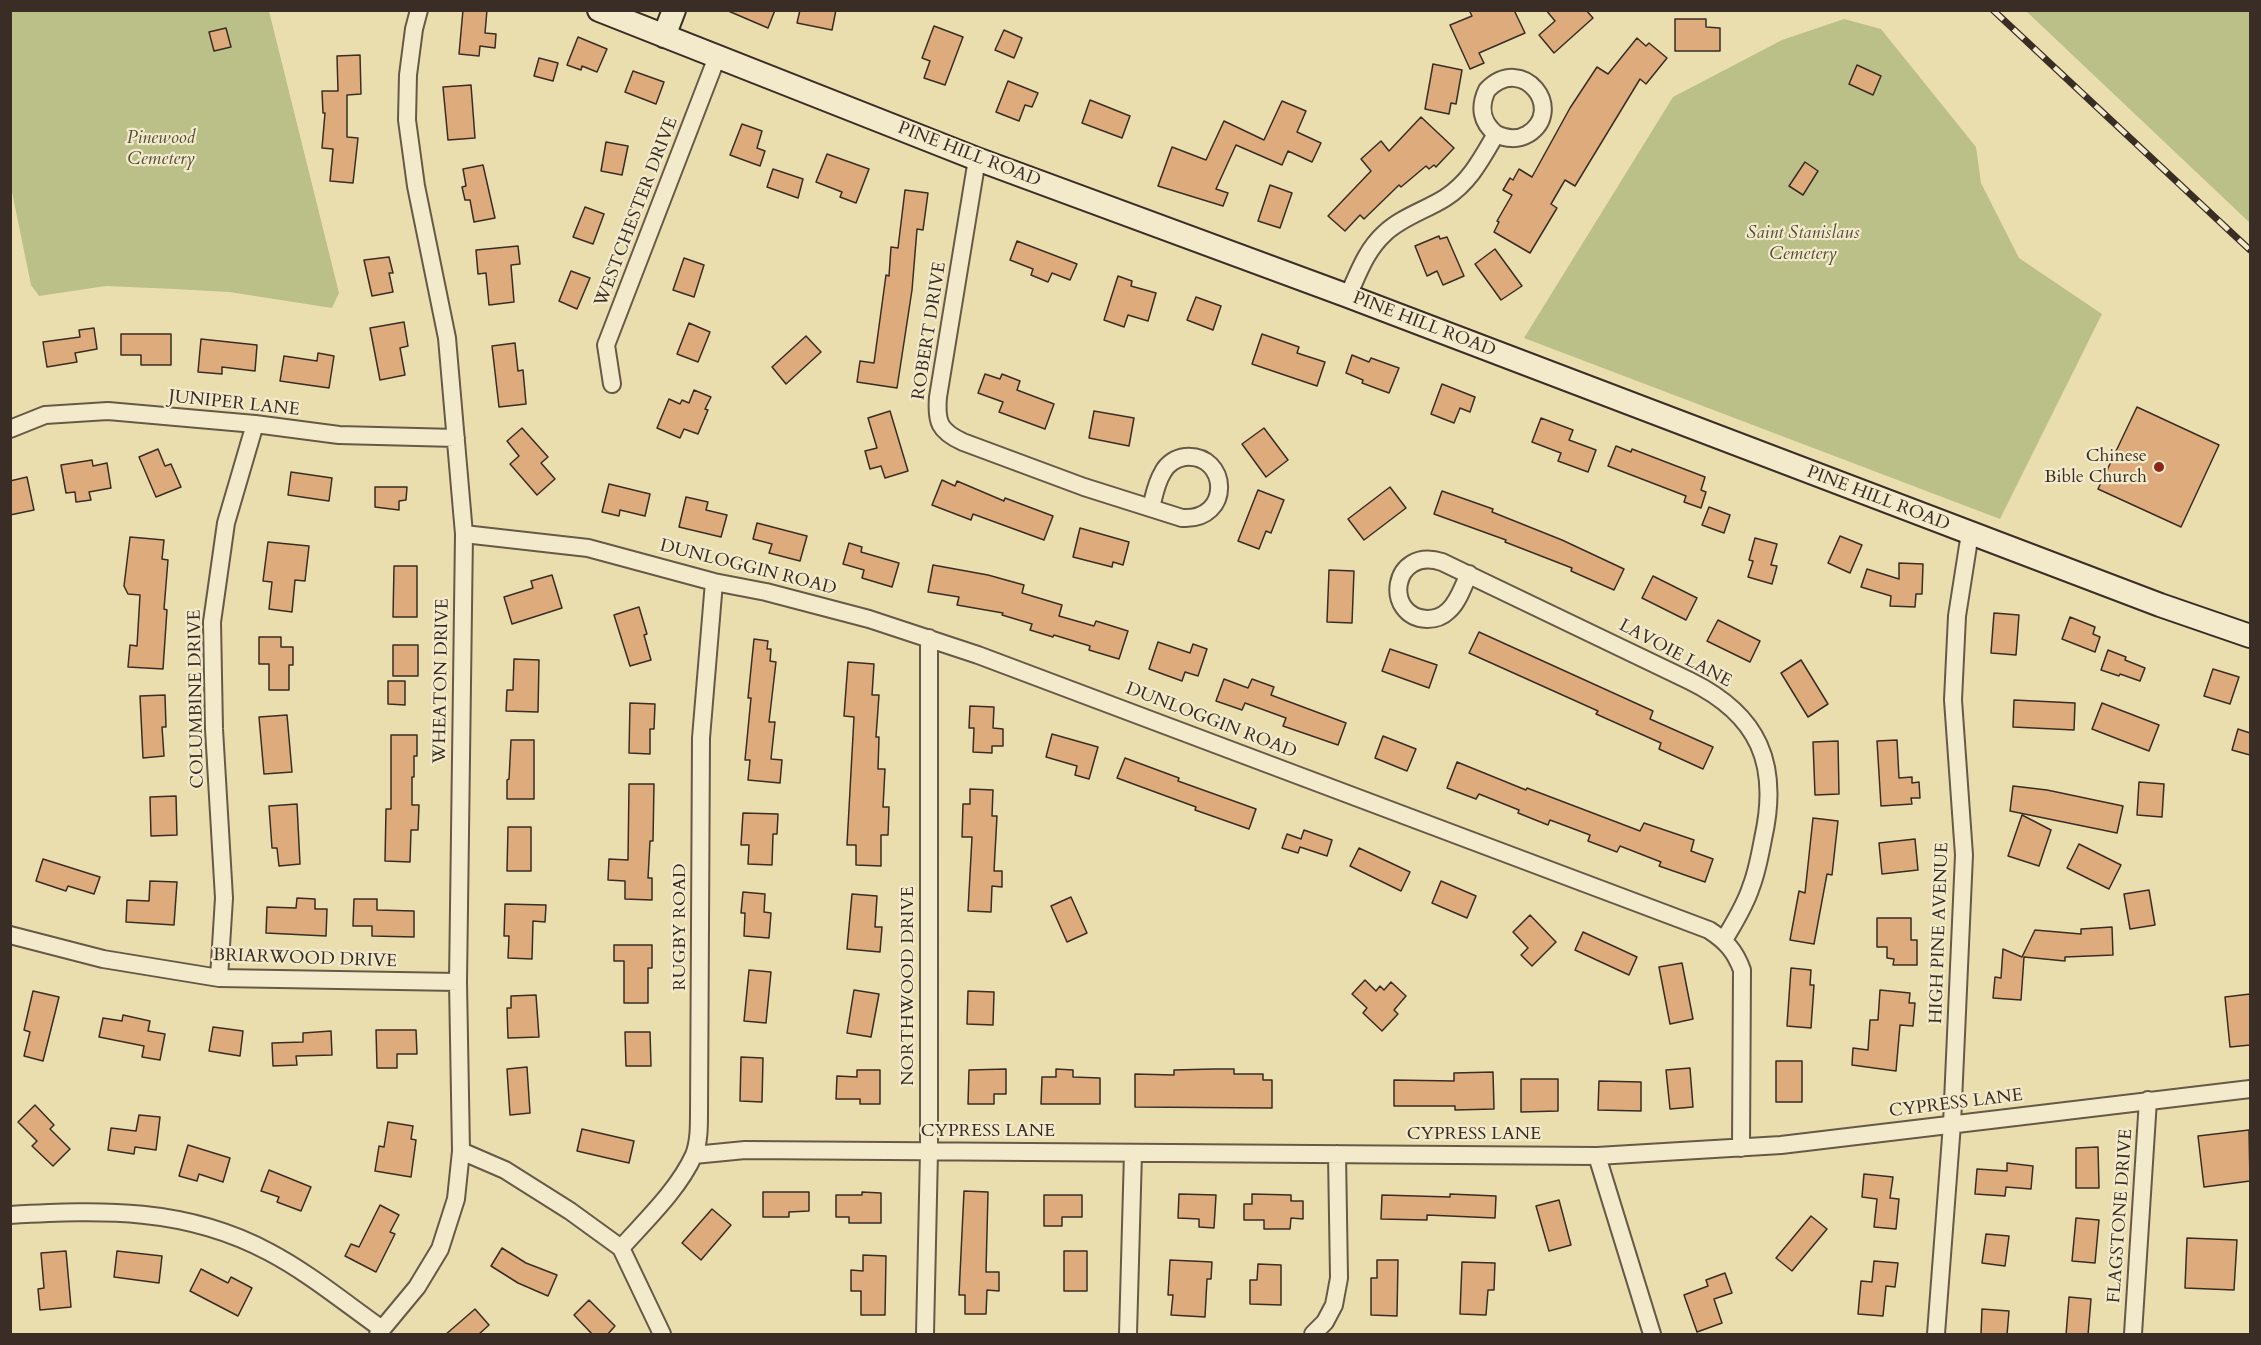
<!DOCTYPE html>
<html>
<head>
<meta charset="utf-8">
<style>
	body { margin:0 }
	#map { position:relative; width:2261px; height:1345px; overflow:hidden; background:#ebdeae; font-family:Cardo,serif }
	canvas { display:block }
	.frame { position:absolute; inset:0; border:12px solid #392d25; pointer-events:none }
</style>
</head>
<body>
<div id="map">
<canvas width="2261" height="1345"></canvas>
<div class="frame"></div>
</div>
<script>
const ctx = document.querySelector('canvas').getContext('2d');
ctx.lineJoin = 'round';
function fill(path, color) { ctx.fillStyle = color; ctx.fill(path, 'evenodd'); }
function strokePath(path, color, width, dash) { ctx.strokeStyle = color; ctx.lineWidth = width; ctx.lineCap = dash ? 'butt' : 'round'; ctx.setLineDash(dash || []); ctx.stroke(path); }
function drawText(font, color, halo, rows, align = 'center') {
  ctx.font = font + ' Cardo,serif'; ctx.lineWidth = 4.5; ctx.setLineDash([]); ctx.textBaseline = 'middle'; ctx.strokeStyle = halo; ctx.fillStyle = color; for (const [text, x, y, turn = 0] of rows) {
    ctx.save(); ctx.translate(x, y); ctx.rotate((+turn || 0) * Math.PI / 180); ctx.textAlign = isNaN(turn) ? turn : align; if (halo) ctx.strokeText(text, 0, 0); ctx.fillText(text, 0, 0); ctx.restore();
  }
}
fill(new Path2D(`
	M10,11h259l70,282 -7,15 -103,-16 -55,-3 -68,-3 -67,10 -8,-11 -20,-98z
	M2026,11h224v212z
	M1844,19l37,10 95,118 5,36 38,75 83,56 -102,205 -476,-181 149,-241 109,-57z`), '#bbc088');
const building = new Path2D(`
	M463,10h24l-2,23 11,1 -1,14 -15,-2 -1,10 -20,-2z
	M726,10h49l-7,18z
	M800,10h36l-4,20 -35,-7z
	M1469,10h45l11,23 -46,20 5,10 -14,6 -20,-44 22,-9z
	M1546,10h40l7,8 -39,35 -15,-18 16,-14z
	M1675,19h31v8l14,1v23h-45z
	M934,26l29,11 -18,48 -21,-7 6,-17 -8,-3z
	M226,28l5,19 -17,4 -5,-19z
	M1004,30l18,8 -8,20 -19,-8z
	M578,37l29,12 -10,23 -15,-6 -1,4 -14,-5z
	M1637,38l9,8 3,-3 18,15 -21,26 -6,-5 -65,107 -10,-6 -14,24 6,4 -27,45 -36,-21 5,-10 -2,-1 15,-26 -9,-5 7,-12 3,2 6,-11 13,8 38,-69 27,-41 11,7z
	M360,55l1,39 -14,1v42l11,1 -5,45 -23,-2 3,-32 -11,-1 3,-35h-2l-1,-22h16l-1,-35z
	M539,58l19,5 -5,18 -19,-5z
	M1433,64l29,6 -6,34 -5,-1 -2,11 -24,-5z
	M1857,65l24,11 -8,19 -24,-11z
	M633,71l31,11 -8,22 -31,-12z
	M1008,81l30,12 -6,14 -7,-2 -6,16 -23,-9z
	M471,85l4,53 -27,2 -5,-53z
	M1090,100l40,16 -8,22 -40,-15z
	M1282,101l24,10 -9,21 24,11 -9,19 -24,-11 -6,14 -46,-20 -20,44 12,4 -5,13 -65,-20 14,-39 34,13 18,-39 40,19z
	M1421,117l33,31 -18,19 -2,-2 -5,4 -3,-3 -25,21 -2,-2 -35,34 -4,-4 -15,16 -17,-15 43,-45 -10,-12 20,-18 8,10z
	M742,124l20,7 -5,17 8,3 -5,15 -30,-11z
	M606,142l22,4 -6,29 -21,-4z
	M827,154l42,15 -13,34 -16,-6 2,-5 -26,-10z
	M1805,162l13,9 -15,24 -14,-9z
	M483,165l12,53 -21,4 -4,-22h-5l-3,-13 4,-1 -3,-17z
	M773,169l30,10 -5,19 -31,-11z
	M1270,185l22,8 -12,35 -22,-7z
	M905,190l23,3 -5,37 -6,-1 -5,61 -15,98 -40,-6 3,-21 14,2 12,-88 3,1 2,-29 7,1z
	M585,207l19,7 -11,30 -20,-7z
	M1439,236l1,3 7,-2 17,39 -21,9 -6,-14 -10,5 -12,-30z
	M1017,241l60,23 -7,16 -18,-7 -4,9 -17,-7 2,-6 -23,-9z
	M518,246l2,18 -9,1 3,37 -25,3 -3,-32 -8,1 -2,-24z
	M1495,249l27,37 -21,14 -26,-36z
	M389,257l4,16h-4l4,19 -21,4 -8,-36z
	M684,258l20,7 -10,32 -21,-7z
	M571,271l19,7 -13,31 -18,-8z
	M1118,276l14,5 -1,5 25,7 -8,28 -20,-6 -4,12 -20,-7z
	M1196,297l25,9 -8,24 -26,-10z
	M404,322l4,24 -8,2 5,27 -25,5 -10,-52z
	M689,323l21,9 -12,30 -21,-8z
	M94,328l3,21 -22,4 2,9 -30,5 -4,-25 37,-5 -1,-7z
	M121,334h50v31h-30v-10h-20z
	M1262,334l37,13 -2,6 28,9 -8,24 -65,-22z
	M806,336l15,16 -35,32 -14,-17z
	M201,339l56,6 -2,26 -33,-4v7l-24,-2z
	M515,343l3,28 5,-1 3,34 -27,3 -7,-61z
	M318,353l16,3 -5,32 -49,-7 4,-25 33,5z
	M1352,355l17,7 2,-4 28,10 -10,25 -27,-10 1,-3 -17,-7z
	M985,374l15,5 2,-5 18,7 -3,9 37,14 -9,25 -46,-17 4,-10 -25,-9z
	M1442,384l33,13 -5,15 -10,-4 -6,15 -23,-9z
	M694,390l17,7 -6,12 3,1 -10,24 -14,-5 -4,9 -23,-10 12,-29 11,5 2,-4 7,3z
	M2137,407l82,38 -38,82 -83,-38z
	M890,411l18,60 -23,7 -4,-12 -11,3 -5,-18 12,-3 -9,-30z
	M1094,411l40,7 -5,28 -40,-8z
	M1541,418l32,12 -4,10 27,10 -8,22 -30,-11 3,-8 -29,-11z
	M522,428l26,29 -7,6 14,16 -18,16 -27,-31 9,-8 -12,-15z
	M1264,428l24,32 -22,17 -24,-33z
	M1616,446l15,6 1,-3 73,28 -4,13 5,2 -5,16 -17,-6 2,-6 -78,-30z
	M158,449l7,17 6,-2 10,23 -25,10 -17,-40z
	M92,460l1,6 14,-3 4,25 -22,4 2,8 -15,2 -1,-10 -9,1 -5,-28z
	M291,472l41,6 -3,23 -41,-6z
	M27,477l7,33 -24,5v-34z
	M942,480l13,6 2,-5 47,20 1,-3 48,18 -9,24 -71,-26 -2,6 -39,-15z
	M609,484l41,10 -5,22 -25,-6 -1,6 -17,-4z
	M375,487h32l-1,13 -7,1v9l-24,-3z
	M1390,487l16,21 -42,32 -16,-21z
	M1258,490l26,10 -13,33 -5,-2 -7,18 -21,-8z
	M1442,491l51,18 -1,3 70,28 62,29 -10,21 -43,-19 1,-3 -67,-26 1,-2 -72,-26z
	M686,497l22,5 -2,8 21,5 -6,22 -42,-10z
	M1709,507l21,8 -6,18 -22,-8z
	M757,523l50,13 -7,25 -31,-8 3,-9 -19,-5z
	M1080,528l49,14 -6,23 -10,-3 -1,5 -39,-10z
	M1840,536l22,9 -12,28 -22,-10z
	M130,537l34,3 -2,19 6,1 -4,49 3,1 -4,59 -35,-2 2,-22 7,1 3,-51 -12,-1 -4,-8z
	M1755,538l22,6 -6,21 6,1 -5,18 -24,-7 5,-16 -4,-1z
	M268,542l41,4 -4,35 -10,-1 -3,32 -23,-3 3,-27 -9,-1z
	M849,543l13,4 -1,5 38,11 -7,24 -30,-9 2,-8 -21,-6z
	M1899,563l24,1 -1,30h-6l-1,13 -25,-1 1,-10 -30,-9 6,-18 32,10z
	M933,565l55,10 36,10 -2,8 40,12 -3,11 35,10 2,-5 32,10 -9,28 -30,-9 1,-4 -36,-11 -1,2 -23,-7 2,-6 -30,-9 1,-2 -46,-8 2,-8 -31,-5z
	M394,566h23v51h-24z
	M1329,570l25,1 -2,52 -25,-1z
	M552,575l10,33 -50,16 -8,-27 29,-9 -2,-7z
	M1653,576l44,22 -11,22 -44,-22z
	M639,607l8,27 -3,1 7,25 -21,6 -16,-51z
	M1994,613l25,2 -3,40 -25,-2z
	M2070,617l25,10 -2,7 7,3 -5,15 -33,-13z
	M1718,620l42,21 -10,21 -43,-21z
	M1479,632l174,79 -3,8 63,28 -10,22 -44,-20 2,-6 -65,-29 2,-3 -129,-58z
	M259,637h22v10h12v18h-4v25h-20v-26h-10z
	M754,639l14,2 -1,8h4l-1,12 6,1 -7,60h6l-4,37 11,1 -2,23 -32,-3 2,-20h-5l6,-62h-3z
	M1158,642l32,11 3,-9 14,5 -9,27 -13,-4 -3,9 -33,-12z
	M393,645h25v31h-25z
	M1390,649l47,16 -8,23 -47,-17z
	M2108,650l18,7 -1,3 20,8 -5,13 -20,-7 -1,2 -18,-6z
	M514,659l25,1 -1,52 -32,-1 1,-21h6z
	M1801,660l27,44 -20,13 -27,-44z
	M848,662l26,2 -2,31h7l-3,42h3l-1,32h7l-2,38h6l-1,28h-7v31l-25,-1v-20h-9l7,-128 -10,-1z
	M2213,669l26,8 -9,27 -26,-8z
	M1224,679l24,9 4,-9 22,8 -3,8 75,28 -8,22 -55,-19 3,-8 -41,-15 -3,7 -26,-9z
	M388,681h17v24l-17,-1z
	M165,695l1,32h-4l2,29 -21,2 -3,-62z
	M2014,700l61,3 -1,27 -61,-3z
	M630,703l25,1 -1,25h-4v25l-21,-1z
	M2102,703l57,22 -10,26 -57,-22z
	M970,706l24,1 -1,21 10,1v17h-11v7l-19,-1 1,-24h-5z
	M287,715l5,57 -28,2 -5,-57z
	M2238,729l12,4v22l-18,-5z
	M1052,734l46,13 -9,32 -14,-4 2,-9 -31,-9z
	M391,735h26v21h-3v21h-2v28h7l-1,25h-7l-1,32 -25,-1 1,-52h5z
	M1383,736l33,13 -9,22 -32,-13z
	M511,740h23v59h-27v-19l2,-1z
	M1897,740l2,38 13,-1v6l7,-1 1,16h-9l1,6 -31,2 -4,-65z
	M1838,741l1,53 -24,1 -2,-53z
	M1125,758l54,20 -1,3 78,28 -7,20 -54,-19 1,-3 -79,-29z
	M1457,762l69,28 1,-2 113,43 4,-8 50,17 -3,11 22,8 -8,23 -46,-16 2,-4 -41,-16 -3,6 -29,-11 2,-6 -40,-15 -2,5 -30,-12 1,-3 -40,-16 -3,5 -29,-11z
	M2139,782l25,2 -2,33 -25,-2z
	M629,784h25l-1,57h-3l-2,37h4v22l-27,-1v-18l-17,-1 1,-21 19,1z
	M2013,786l34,4 76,16 -6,27 -107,-22z
	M970,789l23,1 -1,26h5l-3,55h8v16l-10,-1 -1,26 -23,-1 4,-74h-10l1,-33h7z
	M176,796l1,39 -26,1 -1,-39z
	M297,804l3,60 -21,2 -2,-18h-5l-3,-42z
	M743,813l35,1 -1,20h-4l-1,31 -24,-1 1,-19h-8z
	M2022,815l29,15 -12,36 -31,-10z
	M1813,818l25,3 -6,54 -5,-1 -13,70 -24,-4 9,-49 6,2z
	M508,827h23v44h-24z
	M1304,830l28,10 -5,16 -27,-9 -2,6 -16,-5 5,-14 14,5z
	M1915,839l3,31 -36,4 -3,-31z
	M2079,844l42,21 -12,24 -42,-21z
	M1359,848l51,24 -9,19 -51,-25z
	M43,859l57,18 -6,17 -26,-8 -2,5 -30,-10z
	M150,881l27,1 -3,43 -48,-3 1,-22 22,1z
	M1441,881l35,15 -9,22 -35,-15z
	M2149,890l6,35 -25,4 -6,-35z
	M743,892l22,2 -1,18 7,1 -2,25 -25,-2 1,-23h-4z
	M852,894l25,2 -2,31h7l-2,25 -33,-3z
	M1071,897l16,36 -20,9 -16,-36z
	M297,898l18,1v10h12l-1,27 -60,-3 1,-26 29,1z
	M354,899h23v11l37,1v26l-42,-1v-10h-19z
	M505,904l41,1 -1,17 -12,-1 -1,38 -24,-1 1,-22h-5z
	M1530,915l26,27 -24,24 -11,-11 7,-7 -15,-16z
	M1877,918h34v22h6v25h-24l1,-6 -7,-1v-11h-10z
	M2112,927l1,28 -48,2v4l-41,-4 -3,43 -28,-2 2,-21 6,1 2,-29 19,8 13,-27 46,4v-5z
	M1583,932l54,25 -8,18 -54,-25z
	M614,945h38v23h-4v35h-24v-42h-10z
	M1682,963l11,56 -23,5 -11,-57z
	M1791,968l20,2 -1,15h4l-3,43 -24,-2z
	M749,970l22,2 -5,51 -22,-2z
	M1365,980l11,11 4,-5 4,4 7,-8 15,14 -12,14 4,4 -16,17 -19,-18 4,-5 -15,-14z
	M854,990l25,4 -8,43 -24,-4z
	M1880,990l30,3 -1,10h6l-2,23 -13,-1 -4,46 -44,-6 1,-17 15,2 2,-30h8z
	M33,991l26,6 -16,64 -19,-5 6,-24 -6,-2z
	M968,991l26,1 -1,33 -26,-1z
	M2250,994v51l-20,2 -5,-50z
	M536,995l3,42 -31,1 -1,-30h4v-12z
	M123,1015l27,6 -2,10 17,3 -5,26 -18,-3 2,-11 -45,-9 4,-19 19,3z
	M213,1027l30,4 -3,25 -31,-5z
	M376,1030h40l1,24h-20v14h-20z
	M331,1031l1,24 -36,1 1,9 -24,1 -1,-23 31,-1v-9z
	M625,1032h25l1,34h-25z
	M741,1057l22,1 -1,44 -22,-1z
	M1776,1061h26v41h-26z
	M527,1067l3,46 -20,2 -3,-46z
	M1690,1068l3,39 -23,2 -4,-39z
	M1006,1069v25h-12v10h-26l1,-34z
	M1056,1069l17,1v7l27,1v26h-59l1,-27h14z
	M1214,1069h20v5h29v6h9v28l-137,-1v-33l39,1v-5z
	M857,1070h23v34h-20v-5h-24l1,-23 20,1z
	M1493,1072l1,37 -39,1v-4h-61v-26l60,1v-8z
	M1521,1079h37v32l-37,1z
	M1599,1081l42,1v29l-43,-1z
	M35,1105l19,20 -4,4 20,20 -17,17 -21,-20 5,-5 -19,-19z
	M139,1115l21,2 -4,33 -21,-3 -1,7 -26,-4 3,-22 25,3z
	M388,1122l25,4 -2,13 5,1 -5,37 -36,-6 4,-25 5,1z
	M582,1129l52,12 -5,22 -52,-12z
	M2249,1130l1,51 -46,6 -6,-51z
	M188,1145l42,13 -7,24 -24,-8 -2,7 -18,-5z
	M2098,1147l1,41h-23v-40z
	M2007,1163l26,3 -2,23 -25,-2 -1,9 -30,-2 2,-25 30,2z
	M269,1170l42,17 -10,24 -24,-9 2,-5 -18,-6z
	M1864,1174l29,3 -3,21 9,1 -3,30 -22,-2 3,-28 -15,-2z
	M964,1191l24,1 -2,80h13v19l-12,-1 -1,24h-21v-19h-6z
	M763,1192h46v19l-20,1v5h-26z
	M862,1192l19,1v30h-32v-6h-13v-22h26z
	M1179,1194l37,1 -2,33 -15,-1v-8l-21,-1z
	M1252,1194l39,1v6h12v18l-12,-1 -1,11h-26v-9h-20v-16h8z
	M1450,1194l46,2 -1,22 -68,-3v5l-46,-1 1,-24 68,2z
	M1044,1195h38v22h-20v9h-18z
	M1559,1200l12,45 -22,6 -13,-45z
	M380,1205l19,10 -9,17 5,2 -19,38 -31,-16 6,-12 8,3z
	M712,1209l19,16 -30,35 -19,-17z
	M1811,1216l16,13 -35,42 -16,-13z
	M2076,1218l23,2 -4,43 -23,-2z
	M1986,1234l23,2 -4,30 -23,-3z
	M2187,1238l50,2 -3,50 -49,-2z
	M502,1248l24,15 31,12 -9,21 -30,-13 -27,-17z
	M66,1251l5,56 -31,3 -2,-21 6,-1 -3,-35z
	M117,1251l45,5 -3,27 -45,-6z
	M1064,1251h23v40h-23z
	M863,1255l23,1 -1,59h-24v-24h-10v-21l12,1z
	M1170,1260l42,2 -1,17h-4l-2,38 -34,-2 2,-20h-5z
	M1377,1260h21l-1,56 -26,-1v-37h6z
	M1874,1261l24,2 -3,24 -9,-1 -3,30 -25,-2 3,-33 11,1z
	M1462,1262l33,1 -1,27h-6l-2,25 -26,-1z
	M1258,1264l23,1v40l-31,-1v-24h7z
	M201,1269l27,14 3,-6 21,11 -14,28 -48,-25z
	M1725,1273l7,20 -18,6 8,24 -25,9 -13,-37 24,-9 -2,-6z
	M2069,1297l22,2 -3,36h-22z
	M589,1300l26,26 -8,9h-14l-19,-20z
	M475,1309l14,16 -11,10h-33z
	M1982,1309l27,2 -2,24 -26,-1z`);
fill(building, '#deac7c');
strokePath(building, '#392d25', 1.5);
const street = new Path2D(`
	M977,159l-39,238c-2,25 1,34 25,45l121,45 98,31c51,3 47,-65 3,-61 -9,1 -18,7 -22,15 -7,11 -9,24 -12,36
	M1348,296c10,-22 18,-46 37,-63 17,-16 41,-23 60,-35 25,-16 37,-40 51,-64 -15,-12 -17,-27 -9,-44 36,-37 79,20 41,44 -10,6 -22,5 -32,0
	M612,384l-6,-39 111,-288
	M10,429l35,-14 63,-4 147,13 84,11 117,3
	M464,534l124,14 126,34 52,10 103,27 109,36 731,275c17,11 26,21 33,40l-1,178
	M1469,574c-6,12 -11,29 -21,37 -6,6 -13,8 -21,8 -44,-2 -36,-73 15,-57l248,119c69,34 90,83 73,158 -3,16 -6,33 -12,48 -6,19 -17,36 -27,53
	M10,935l93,24 116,19 239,4
	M219,978l5,-80 -10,-169 -2,-107 14,-99 29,-99
	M461,1151l44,19 65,41 51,37 41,86
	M694,1155l51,-5 852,6 184,-11 469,-56
	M1597,1156l55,178
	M10,1215c92,-5 175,-8 259,37 40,21 76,51 113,77
	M621,1248c25,-28 57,-58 73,-93 5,-13 5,-28 5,-42l2,-375 13,-156
	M378,1334l39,-47 23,-38 16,-50 5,-48 -3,-169 6,-448 -17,-196 -31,-152 -9,-66 1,-45 6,-46 5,-19
	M925,1334l4,-183v-513
	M1128,1334l5,-181
	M1313,1334l12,-12 9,-17 5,-27 -2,-124
	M1936,1334l16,-210 12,-269 -11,-155 4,-84 13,-83
	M2133,1334l15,-234`);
const secondary = new Path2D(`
	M599,10l378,149 371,137 812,309 90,31
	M664,36l10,-26`);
strokePath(street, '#665947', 20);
strokePath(secondary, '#392d25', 26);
strokePath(street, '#f2eaca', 16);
strokePath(secondary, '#f2eaca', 22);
const rail = new Path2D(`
	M1993,10l257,240`);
strokePath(rail, '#392d25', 7);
strokePath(rail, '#f2eaca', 4.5, [14]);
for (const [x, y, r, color] of [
	[2159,467,6,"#8f2418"]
]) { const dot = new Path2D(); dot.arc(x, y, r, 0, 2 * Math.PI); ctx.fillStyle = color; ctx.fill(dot); strokePath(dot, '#f2eaca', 2); }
drawText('italic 18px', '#534a39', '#f2eaca', [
	["Pinewood",161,139],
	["Cemetery",161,160],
	["Saint Stanislaus",1803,234],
	["Cemetery",1803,255]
]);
drawText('18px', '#392d25', '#f2eaca', [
	["PINE HILL ROAD",969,155,21],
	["WESTCHESTER DRIVE",637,212,-69],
	["PINE HILL ROAD",1424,325,21],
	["ROBERT DRIVE",930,331,-81],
	["JUNIPER LANE",234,404,6],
	["PINE HILL ROAD",1878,499,21],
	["DUNLOGGIN ROAD",748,568,14],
	["LAVOIE LANE",1675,654,28],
	["WHEATON DRIVE",442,681,-89],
	["COLUMBINE DRIVE",197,699,-91],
	["DUNLOGGIN ROAD",1211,721,21],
	["RUGBY ROAD",681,927,-90],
	["HIGH PINE AVENUE",1940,933,-88],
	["BRIARWOOD DRIVE",305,959,2],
	["NORTHWOOD DRIVE",909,986,-90],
	["CYPRESS LANE",1956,1104,-7],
	["CYPRESS LANE",988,1132],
	["CYPRESS LANE",1474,1135],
	["FLAGSTONE DRIVE",2121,1216,-86]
]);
drawText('18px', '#392d25', '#f2eaca', [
	["Chinese",2147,457],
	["Bible Church",2147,478]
], 'right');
</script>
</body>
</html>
